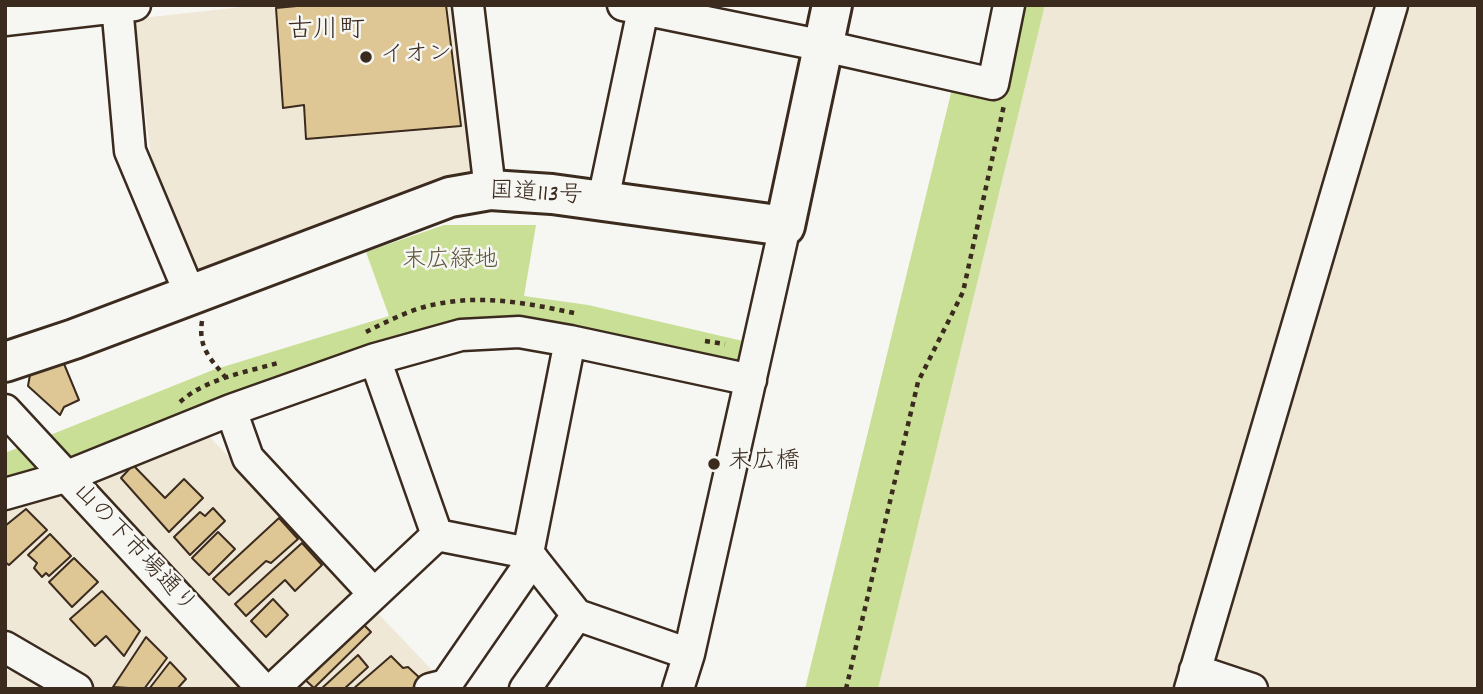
<!DOCTYPE html>
<html>
<head>
<meta charset="utf-8">
<style>
	body { margin:0 }
	#map { position:relative; width:1483px; height:694px; overflow:hidden; background:#f6f6f2; font-family:Dekko,sans-serif }
	canvas { display:block }
	.frame { position:absolute; inset:0; border:7px solid #3b2a1e; pointer-events:none }
</style>
</head>
<body>
<div id="map">
<canvas width="1483" height="694"></canvas>
<div class="frame"></div>
</div>
<script>
const ctx = document.querySelector('canvas').getContext('2d');
ctx.lineJoin = 'round';
function fill(path, color) { ctx.fillStyle = color; ctx.fill(path, 'evenodd'); }
function strokePath(path, color, width, dash) { ctx.strokeStyle = color; ctx.lineWidth = width; ctx.lineCap = dash ? 'butt' : 'round'; ctx.setLineDash(dash || []); ctx.stroke(path); }
function drawText(font, color, halo, rows, align = 'center') {
  ctx.font = font + ' Dekko,"Klee One",sans-serif'; ctx.lineWidth = 5; ctx.setLineDash([]); ctx.textBaseline = 'middle'; ctx.strokeStyle = halo; ctx.fillStyle = color; for (const [text, x, y, turn = 0] of rows) {
    ctx.save(); ctx.translate(x, y); ctx.rotate((+turn || 0) * Math.PI / 180); ctx.textAlign = isNaN(turn) ? turn : align; if (halo) ctx.strokeText(text, 0, 0); ctx.fillText(text, 0, 0); ctx.restore();
  }
}
fill(new Path2D(`
	M260,5h194l19,165 -280,104 -42,-119 -18,-136z
	M1045,5h433v684h-600z
	M205,432l245,257h-383l-62,-62v-128z
	M12,662l44,27h-51v-11z`), '#efe8d6');
fill(new Path2D(`
	M1012,5h33l-167,684h-73l147,-600 40,10z
	M444,225h92l-12,71 64,9 172,40 -9,35 -290,-45 -456,159v-41l208,-83 176,-54 -23,-64z`), '#c9df95');
const building = new Path2D(`
	M307,5h139l15,121 -155,13 -2,-34 -21,3 -7,-100z
	M62,359l17,41 -15,7 -4,8 -32,-29 3,-17z
	M133,465l32,33 19,-19 19,19 -34,34 -48,-54z
	M213,508l12,13 -35,34 -16,-18 26,-25 5,4z
	M26,509l21,21 -38,35 -4,-3v-36z
	M279,518l19,21 -27,24 -5,-2 -37,34 -16,-16z
	M218,532l17,17 -26,26 -17,-17z
	M50,534l21,22 -22,20 -3,-3 -4,4 -8,-9 3,-5 -9,-8z
	M302,543l20,22 -27,26 -10,-11 -39,36 -11,-12z
	M74,558l24,24 -26,25 -23,-25z
	M102,591l38,40 -16,25 -18,-20 -11,10 -25,-27z
	M273,599l15,16 -22,22 -15,-16z
	M360,621l11,11 -57,56 -13,-12z
	M146,637l21,21 -23,31 -31,-2z
	M358,655l10,12 -24,22h-23z
	M391,656l12,12 5,-1 14,13 -6,9h-63z
	M170,662l16,17 -9,10h-28z`);
fill(building, '#dfc695');
strokePath(building, '#3b2a1e', 2);
const minor = new Path2D(`
	M117,5l13,146 60,143
	M468,5l22,185
	M623,5l201,41 169,38 16,-79
	M5,20l130,-15
	M603,200l41,-195
	M375,359l62,176
	M5,410l258,279
	M231,410l17,48 126,136
	M5,494l60,-17 166,-67 144,-51 86,-24 58,-3 51,9 181,39
	M528,553l42,-212
	M5,647l72,42
	M1195,670l57,19
	M273,689l164,-154 91,18 49,62 112,39
	M430,689l16,-4 87,-126
	M525,689l52,-74
	M678,689l11,-35 96,-428
	M1190,689l202,-684`);
const highway = new Path2D(`
	M5,362l69,-23 376,-142 40,-7 62,4 233,32 47,-221`);
strokePath(minor, '#3b2a1e', 35);
strokePath(highway, '#3b2a1e', 44);
strokePath(new Path2D(`
	M202,321c-4,27 8,37 24,57
	M366,332c20,-10 43,-22 66,-27 48,-11 95,-2 142,8
	M705,341l20,3
	M180,402c25,-23 66,-30 98,-39
	M846,689l72,-307 45,-90 41,-187`), '#3b2a1e', 4.5, [5, 5]);
strokePath(minor, '#f6f6f2', 30);
strokePath(highway, '#f6f6f2', 38);
for (const [x, y, r, color] of [
	[366,57,7,"#3b2a1e"],
	[714,464,7,"#3b2a1e"]
]) { const dot = new Path2D(); dot.arc(x, y, r, 0, 2 * Math.PI); ctx.fillStyle = color; ctx.fill(dot); strokePath(dot, '#f6f6f2', 2.5); }
drawText('24px', '#3b2a1e', '#f6f6f2', [
	["イオン",380,57],
	["末広橋",728,464]
], 'left');
drawText('24px', '#3b2a1e', '#f6f6f2', [
	["国道113号",536,196,3],
	["山の下市場通り",133,550,47]
]);
drawText('24px', '#5e573c', '#f6f6f2', [
	["末広緑地",450,263]
]);
drawText('26px', '#3b2a1e', '#f6f6f2', [
	["古川町",326,32]
]);
</script>
</body>
</html>
